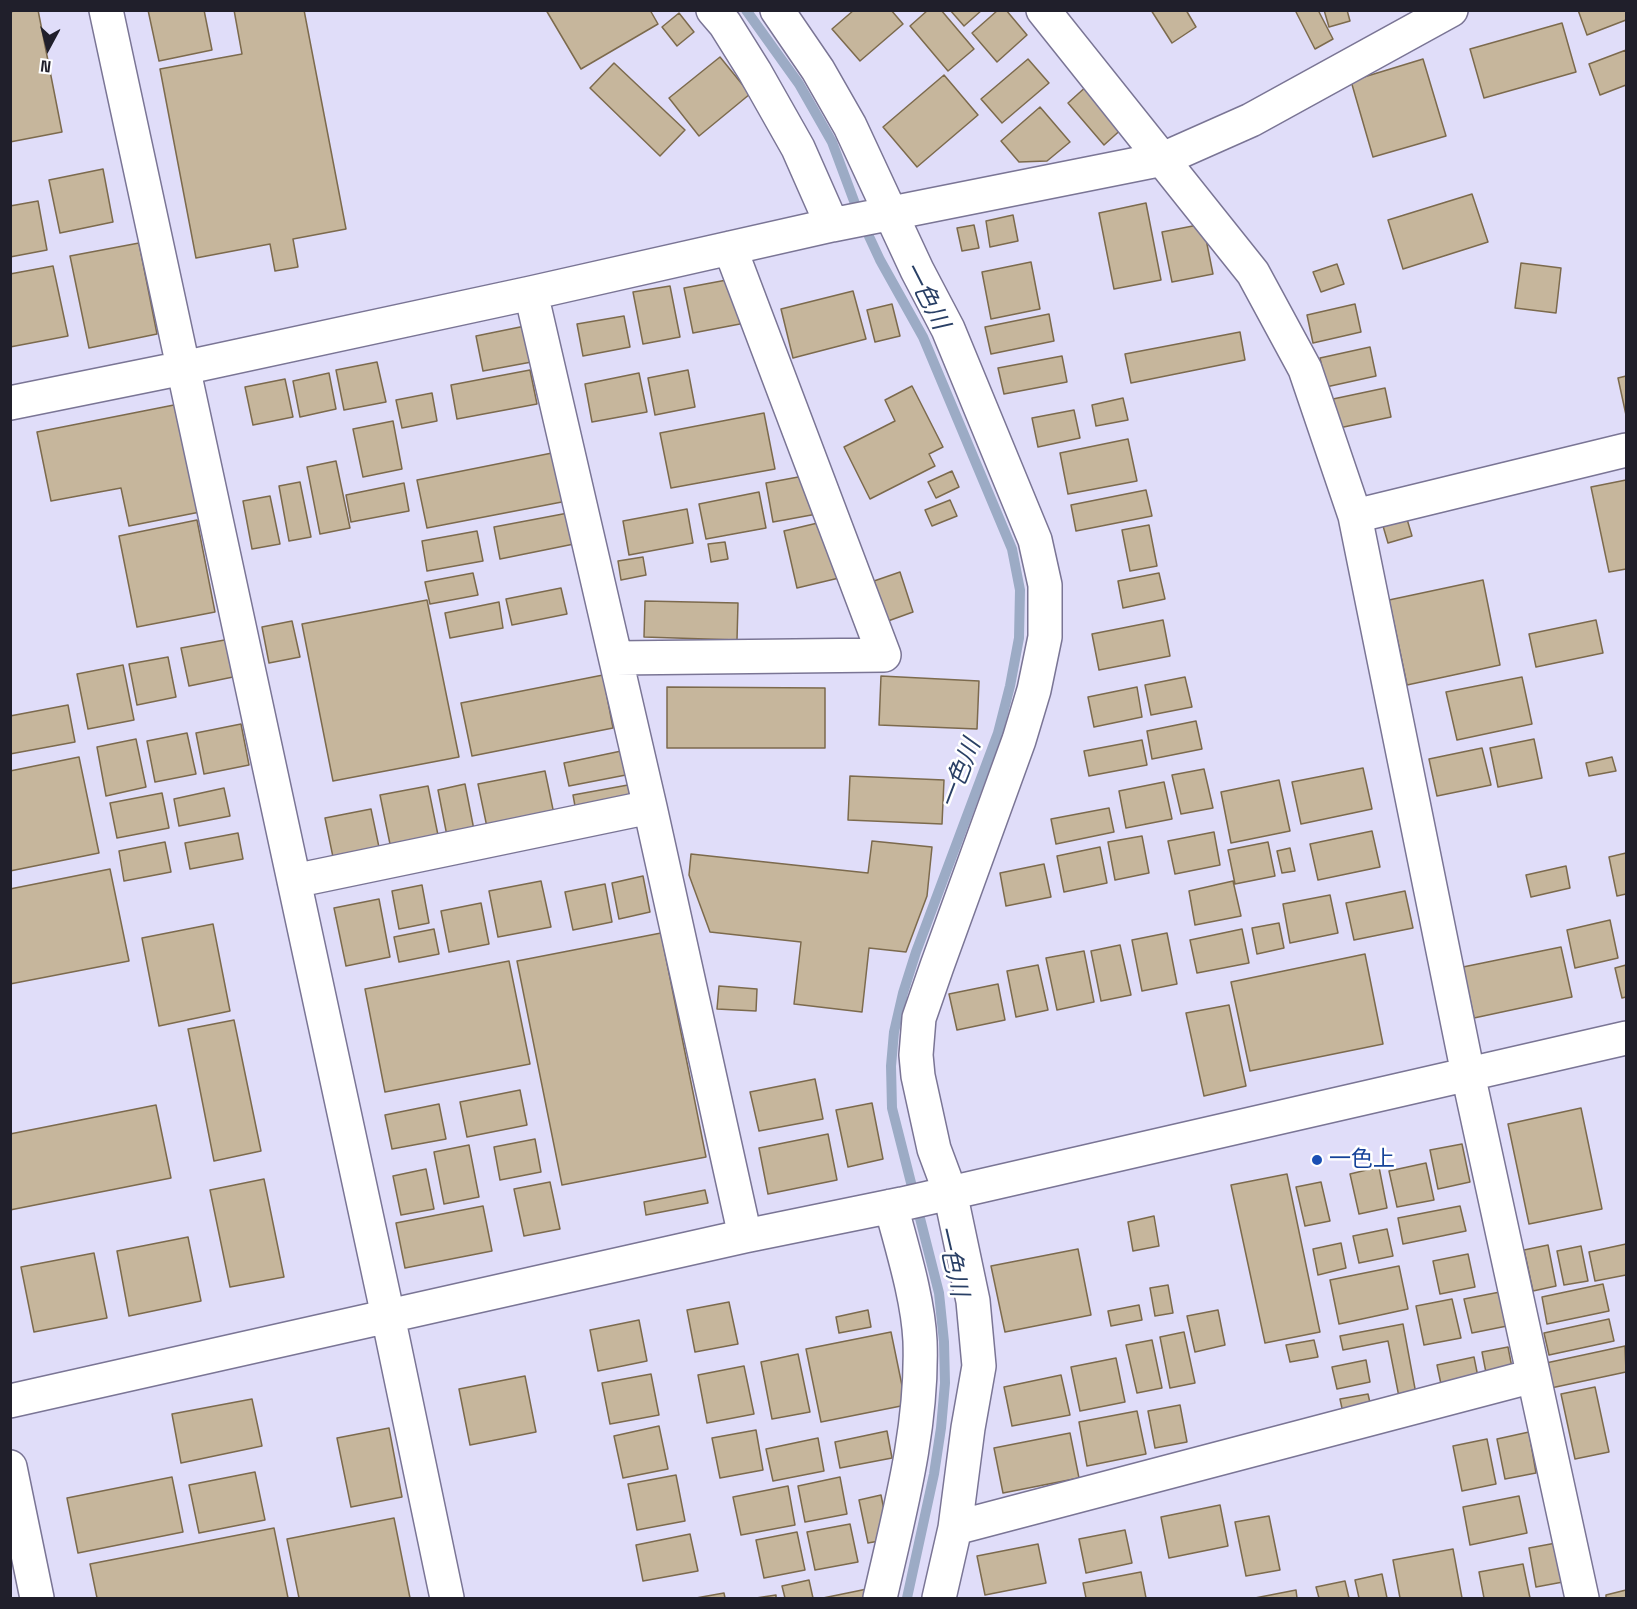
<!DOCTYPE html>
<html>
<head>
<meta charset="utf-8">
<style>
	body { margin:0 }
	#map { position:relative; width:1637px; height:1609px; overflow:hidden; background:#e0ddf9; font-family:"Space Grotesk",sans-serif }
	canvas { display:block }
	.frame { position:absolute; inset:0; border:12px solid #201f2b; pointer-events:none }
	.north { position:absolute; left:18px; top:18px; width:60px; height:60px; -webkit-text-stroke:4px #fff; paint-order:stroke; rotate:187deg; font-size:16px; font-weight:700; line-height:24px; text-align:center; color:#201f2b }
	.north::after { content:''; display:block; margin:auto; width:21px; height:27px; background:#201f2b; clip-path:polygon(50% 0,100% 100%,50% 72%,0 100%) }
</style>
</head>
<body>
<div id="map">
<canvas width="1637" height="1609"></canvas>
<div class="frame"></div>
<div class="north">N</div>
</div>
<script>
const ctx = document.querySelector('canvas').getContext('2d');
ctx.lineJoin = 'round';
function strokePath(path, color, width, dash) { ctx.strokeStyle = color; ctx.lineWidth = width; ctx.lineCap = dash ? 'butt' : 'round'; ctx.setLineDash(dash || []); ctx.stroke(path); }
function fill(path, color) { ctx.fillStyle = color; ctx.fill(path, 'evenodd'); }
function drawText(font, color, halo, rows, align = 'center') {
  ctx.font = font + ' "Space Grotesk","Noto Sans JP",sans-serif'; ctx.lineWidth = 5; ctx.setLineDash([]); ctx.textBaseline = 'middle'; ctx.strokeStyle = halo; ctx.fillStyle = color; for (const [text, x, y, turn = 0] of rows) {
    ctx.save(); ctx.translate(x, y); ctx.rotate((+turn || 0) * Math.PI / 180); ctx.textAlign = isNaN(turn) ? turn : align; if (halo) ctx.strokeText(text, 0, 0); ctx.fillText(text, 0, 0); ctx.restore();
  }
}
strokePath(new Path2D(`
	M746,10l53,74 33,58 28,75 20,43 43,77 89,212 8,41 -1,48 -9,48 -12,47 -82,219 -13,41 -9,39 -3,34 1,42 47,185 5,49 1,41 -4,45 -7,46 -27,124`), '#9cabc5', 10);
const building = new Path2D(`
	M19,10h19l24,122 -52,10v-130z
	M148,10h56l8,40 -53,11z
	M234,10h70l42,219 -53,10 5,28 -23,4 -5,-27 -74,14 -36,-189 82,-15z
	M546,10h104l8,14 -77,45z
	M854,10h37l12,14 -43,37 -28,-32z
	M928,10h13l33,39 -26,22 -38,-45z
	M950,10h32l-18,16z
	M998,10h8l21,25 -30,27 -25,-29z
	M1151,10h35l10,17 -24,16z
	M1295,10h23l15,29 -18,10z
	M1324,10h23l3,11 -21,6z
	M1578,10h48v10l-39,15z
	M679,13l15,19 -17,14 -15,-19z
	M1562,23l14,49 -92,26 -14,-49z
	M1626,50v35l-26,10 -11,-31z
	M720,57l30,37 -51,42 -30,-38z
	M1028,59l21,24 -47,40 -21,-24z
	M1423,59l23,77 -73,21 -22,-76z
	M614,63l71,67 -25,26 -70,-68z
	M944,75l34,40 -61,52 -34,-40z
	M1089,84l36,42 -21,19 -36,-42z
	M1040,107l30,35 -23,19 -28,1 -18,-21z
	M103,169l10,53 -53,11 -11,-53z
	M1472,194l16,48 -85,27 -15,-49z
	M38,201l9,49 -37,7v-51z
	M1146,203l15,77 -47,9 -15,-76z
	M1013,215l5,26 -28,6 -4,-26z
	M1203,224l10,50 -41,8 -10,-50z
	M974,225l5,23 -17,3 -5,-23z
	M139,243l18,91 -68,14 -19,-92z
	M1031,262l9,47 -49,10 -9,-47z
	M1521,263l40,5 -5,45 -41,-5z
	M1337,264l7,20 -23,8 -8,-20z
	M53,266l15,70 -58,11v-73z
	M732,279l8,45 -47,9 -9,-45z
	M670,286l10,51 -37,7 -10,-52z
	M853,291l13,48 -73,19 -12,-49z
	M892,304l8,32 -25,6 -8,-32z
	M1355,304l6,28 -48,11 -6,-28z
	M1049,314l5,27 -63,13 -6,-27z
	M624,316l6,31 -47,9 -6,-32z
	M530,325l7,36 -54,10 -7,-35z
	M1240,332l5,28 -114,23 -6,-29z
	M1370,347l6,29 -50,11 -6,-29z
	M1062,356l5,26 -63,12 -6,-26z
	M377,362l9,40 -42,8 -8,-40z
	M530,370l7,34 -80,15 -6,-34z
	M688,370l7,37 -40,8 -7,-37z
	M329,373l7,36 -36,8 -7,-36z
	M639,373l8,39 -55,10 -7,-38z
	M1626,376v39l-8,-37z
	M285,379l8,38 -40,8 -8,-38z
	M912,386l31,61 -14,7 6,12 -65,33 -26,-52 51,-26 -10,-21z
	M1385,388l6,29 -52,11 -6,-29z
	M432,393l5,28 -35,7 -6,-28z
	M1123,398l5,22 -32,6 -4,-21z
	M179,404l21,108 -71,14 -8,-38 -70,13 -14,-69z
	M1074,410l6,28 -42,9 -6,-29z
	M764,413l11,56 -104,19 -11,-55z
	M393,421l9,48 -39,8 -10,-48z
	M1128,439l9,42 -69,13 -8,-41z
	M557,452l10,49 -140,27 -10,-48z
	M336,461l14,67 -30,6 -13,-67z
	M952,471l7,16 -23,11 -8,-16z
	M809,475l8,39 -44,8 -7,-39z
	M1626,480v89l-17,3 -18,-85z
	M300,482l11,55 -22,4 -10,-55z
	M404,483l5,28 -58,11 -5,-27z
	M1146,490l6,26 -76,15 -5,-26z
	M759,492l7,36 -60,11 -7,-35z
	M270,496l10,48 -28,5 -9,-48z
	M950,500l7,16 -25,10 -7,-16z
	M687,509l6,34 -64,12 -6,-34z
	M568,513l6,31 -74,15 -6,-32z
	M1407,519l5,17 -24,7 -5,-17z
	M197,520l18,92 -78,15 -18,-91z
	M826,521l13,57 -42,10 -13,-57z
	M1149,525l8,41 -27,5 -8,-41z
	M477,531l6,30 -56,10 -5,-30z
	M725,542l3,17 -17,3 -3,-18z
	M643,557l3,18 -25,5 -3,-19z
	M900,572l13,40 -25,9 -14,-40z
	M473,573l5,22 -48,9 -5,-22z
	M1159,573l6,26 -42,9 -5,-27z
	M1483,580l17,85 -93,20 -18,-85z
	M561,588l6,26 -55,11 -6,-26z
	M427,600l32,157 -126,24 -31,-157z
	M645,601l93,2 -1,37 -93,-3z
	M499,602l4,26 -53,10 -5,-25z
	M1163,620l7,36 -71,14 -7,-36z
	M1596,620l7,33 -67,14 -7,-33z
	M292,621l8,36 -31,6 -7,-36z
	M230,639l8,37 -49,10 -8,-38z
	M168,657l8,40 -39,8 -8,-41z
	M123,665l11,55 -46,9 -11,-55z
	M603,675l10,53 -141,28 -11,-53z
	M881,676l98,5 -2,48 -98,-4z
	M1185,677l7,30 -41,8 -6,-30z
	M1522,677l10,47 -75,16 -11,-48z
	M667,687l158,1v60h-158z
	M1137,687l5,30 -48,10 -6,-30z
	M68,705l7,37 -65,12v-38z
	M1196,721l6,28 -50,10 -5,-28z
	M241,724l8,41 -45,9 -8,-41z
	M187,733l9,41 -41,8 -8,-41z
	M136,739l10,48 -40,9 -9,-49z
	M1534,739l8,39 -44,9 -8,-39z
	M1142,740l5,25 -58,11 -5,-25z
	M1482,748l9,37 -54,11 -8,-37z
	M626,750l5,24 -62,12 -5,-23z
	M79,757l20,96 -89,18v-100z
	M1612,757l4,14 -27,5 -3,-13z
	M1363,768l9,41 -71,15 -9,-42z
	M1204,769l9,39 -32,6 -9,-39z
	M545,771l10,48 -67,13 -10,-48z
	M850,776l94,4 -2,44 -94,-4z
	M1279,780l11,51 -59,12 -10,-51z
	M1164,782l8,37 -46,9 -7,-37z
	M465,784l10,51 -27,6 -10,-51z
	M628,785l4,22 -55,10 -4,-22z
	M428,786l11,54 -48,9 -11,-54z
	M224,788l6,28 -51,10 -5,-27z
	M162,793l7,35 -52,10 -7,-35z
	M1109,808l5,24 -58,12 -5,-25z
	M371,809l9,43 -46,10 -9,-44z
	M1372,831l8,36 -62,13 -8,-36z
	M1214,832l6,33 -45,9 -7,-33z
	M238,833l5,26 -53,10 -5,-26z
	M1142,836l7,37 -34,7 -7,-38z
	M872,841l60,6 -5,49 -21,56 -37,-4 -7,64 -68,-8 7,-62 -91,-10 -21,-57 2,-21 177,19z
	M165,842l6,30 -47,9 -5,-30z
	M1268,842l7,34 -40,8 -7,-34z
	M1100,847l7,36 -43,9 -7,-36z
	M1290,848l5,23 -13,2 -5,-22z
	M1626,853v41l-9,2 -8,-39z
	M1044,864l7,33 -45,9 -6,-33z
	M1566,866l4,22 -39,9 -5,-22z
	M110,869l19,92 -119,23v-95z
	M643,876l7,36 -31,7 -7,-36z
	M541,881l10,46 -53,10 -9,-46z
	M1233,881l8,35 -46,9 -6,-34z
	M605,884l7,38 -39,8 -8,-38z
	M422,885l7,38 -30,6 -7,-38z
	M1405,891l8,37 -59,12 -8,-37z
	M1330,895l8,38 -48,10 -7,-39z
	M379,899l11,58 -44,9 -12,-58z
	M481,903l8,41 -40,8 -8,-41z
	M1610,920l8,38 -43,10 -8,-38z
	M1279,923l5,25 -27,6 -5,-26z
	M213,924l17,87 -71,15 -17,-88z
	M434,929l5,25 -40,8 -5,-25z
	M1242,929l7,34 -52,10 -7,-33z
	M661,933l45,224 -144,28 -45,-224z
	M1167,933l10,51 -35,7 -10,-51z
	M1120,945l11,50 -30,6 -10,-50z
	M1561,947l11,50 -98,21 -11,-51z
	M1084,951l10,51 -37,8 -11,-52z
	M1365,954l18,90 -133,27 -19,-89z
	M509,961l21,103 -145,28 -20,-103z
	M1038,965l10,45 -32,7 -9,-46z
	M1626,965v32l-4,1 -7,-30z
	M998,984l7,36 -48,10 -8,-36z
	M719,986l38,3 -1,22 -39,-2z
	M1229,1005l17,81 -42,10 -18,-83z
	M234,1020l27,131 -47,10 -26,-132z
	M815,1079l8,40 -64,12 -9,-39z
	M520,1090l7,35 -60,12 -7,-35z
	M872,1103l11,56 -35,8 -12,-57z
	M439,1104l7,35 -54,10 -7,-34z
	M156,1105l15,73 -161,32v-76z
	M1581,1108l21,101 -73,15 -21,-100z
	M828,1134l9,46 -69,14 -9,-46z
	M535,1139l6,33 -41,8 -6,-33z
	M1462,1144l8,38 -32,7 -8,-39z
	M469,1145l10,52 -35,7 -10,-52z
	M1426,1163l8,37 -37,7 -8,-36z
	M1379,1167l8,41 -28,6 -9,-40z
	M426,1169l8,40 -33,6 -8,-39z
	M1287,1174l33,158 -55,11 -34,-158z
	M264,1179l20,98 -54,10 -20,-97z
	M550,1182l10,47 -36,7 -10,-47z
	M1321,1182l9,39 -25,5 -9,-39z
	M705,1190l3,13 -62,12 -2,-13z
	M483,1206l9,45 -87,17 -9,-45z
	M1460,1206l6,25 -63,13 -5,-26z
	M1154,1216l5,30 -26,5 -5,-29z
	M1387,1229l6,27 -34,7 -6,-27z
	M188,1237l13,64 -72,15 -12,-65z
	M1341,1243l5,25 -28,7 -5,-26z
	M1626,1244v31l-31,6 -6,-29z
	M1548,1245l8,41 -23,5 -9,-41z
	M1581,1246l7,35 -24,4 -7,-34z
	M1078,1249l13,66 -86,17 -14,-66z
	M94,1253l13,65 -73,14 -13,-65z
	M1468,1254l7,33 -35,7 -7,-33z
	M1399,1266l9,43 -69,15 -9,-44z
	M1603,1284l6,27 -62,13 -5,-27z
	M1168,1285l5,28 -18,3 -5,-28z
	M1500,1292l7,34 -35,7 -8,-34z
	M1452,1299l9,39 -37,7 -8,-39z
	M729,1302l9,42 -43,8 -8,-42z
	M1139,1305l3,15 -31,6 -3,-15z
	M868,1310l3,17 -32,6 -3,-16z
	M1218,1310l7,35 -30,7 -8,-36z
	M1609,1319l5,22 -65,14 -5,-22z
	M639,1320l8,41 -49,10 -8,-41z
	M1403,1324l13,70 -17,3 -11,-56 -45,9 -3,-14z
	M891,1332l15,73 -85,17 -15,-73z
	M1184,1332l11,51 -25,5 -10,-51z
	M1152,1340l10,48 -25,5 -11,-48z
	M1314,1340l4,17 -28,5 -4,-17z
	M1625,1346l1,26 -75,16 -5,-25z
	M1508,1347l6,31 -26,5 -6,-31z
	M798,1354l12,58 -38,7 -11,-57z
	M1474,1357l5,25 -37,7 -5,-24z
	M1116,1358l9,44 -45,9 -9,-44z
	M1366,1360l4,22 -33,7 -5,-22z
	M744,1366l10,48 -47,9 -9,-48z
	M651,1374l8,41 -49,9 -8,-41z
	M1061,1375l9,40 -58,11 -8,-39z
	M525,1376l11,56 -66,13 -11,-56z
	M1595,1387l14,65 -34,7 -14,-65z
	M1368,1394l3,13 -28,6 -3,-14z
	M252,1399l10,47 -81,17 -9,-49z
	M1180,1405l7,37 -32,6 -7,-37z
	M1137,1411l9,43 -59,12 -8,-44z
	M659,1426l9,43 -45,9 -9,-42z
	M389,1428l13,69 -51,10 -14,-69z
	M756,1430l7,40 -43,8 -8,-40z
	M887,1431l5,27 -52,10 -5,-26z
	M1529,1432l7,41 -31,6 -8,-40z
	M1070,1433l9,45 -76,15 -9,-45z
	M818,1438l6,33 -51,10 -7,-32z
	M1487,1439l9,45 -34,7 -9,-45z
	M255,1472l10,48 -66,13 -10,-48z
	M676,1475l9,46 -48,9 -9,-46z
	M172,1477l11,55 -105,21 -11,-55z
	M840,1477l7,37 -42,8 -7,-36z
	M788,1486l7,39 -54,10 -8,-38z
	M881,1495l9,44 -22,4 -9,-43z
	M1519,1496l8,37 -57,12 -7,-38z
	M1220,1505l8,41 -59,12 -8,-41z
	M1269,1516l11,54 -34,6 -11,-54z
	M394,1518l16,80h-111l-12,-59z
	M850,1524l8,38 -43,8 -8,-38z
	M274,1528l14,70h-191l-7,-34z
	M1125,1530l7,33 -46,10 -7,-34z
	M797,1532l8,38 -41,8 -8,-38z
	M690,1534l8,37 -55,10 -7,-36z
	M1556,1543l7,39 -27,5 -7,-39z
	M1038,1544l8,39 -61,12 -8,-39z
	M1453,1549l9,49h-62l-7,-38z
	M1523,1564l7,34h-46l-5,-26z
	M1141,1572l5,26h-60l-3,-15z
	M1382,1574l5,24h-28l-4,-18z
	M809,1580l4,18h-28l-3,-12z
	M1345,1581l4,17h-30l-3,-11z
	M867,1589l2,9h-46z
	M1296,1590l1,8h-42z
	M1626,1590v8h-20v-3z
	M724,1593l1,5h-29z
	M776,1595v3h-20z`);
fill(building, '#c6b69c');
strokePath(building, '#7c6a4d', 1.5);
const minor = new Path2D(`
	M106,10l282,1306 59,282
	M713,10l12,14 30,48 43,76 34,77
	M777,10l41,60 32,56 67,144 31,59 87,211 10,45v52l-11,53 -15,50 -82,226 -18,52 -3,37 2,21 16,73 16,43 23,109 6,65 -11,62 -13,100 -16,70
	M1043,10l210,263 52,96 50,147 113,558 114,524
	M531,293l119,514 95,429
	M10,403l173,-35 348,-75 301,-68 331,-66 88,-39 200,-110
	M1355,516l271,-66
	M616,658l268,-3 -154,-407
	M294,881l356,-74
	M10,1401l735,-165 157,-32 724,-166
	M10,1467l27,131
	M955,1528l578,-152
	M880,1598c19,-84 43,-170 40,-257 -2,-43 -18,-93 -29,-135`);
strokePath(minor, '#7a7595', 36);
strokePath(minor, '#fff', 33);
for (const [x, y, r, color] of [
	[1317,1160,6,"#1a4fb4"]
]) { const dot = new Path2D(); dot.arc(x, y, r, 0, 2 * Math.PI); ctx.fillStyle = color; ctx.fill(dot); strokePath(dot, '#fff', 2); }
drawText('22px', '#164399', '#fff', [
	["一色上",1329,1160]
], 'left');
drawText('italic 24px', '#293f65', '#fff', [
	["一色川",925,296,63],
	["一色川",961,774,-69],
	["一色川",951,1261,77]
]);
</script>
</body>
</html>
